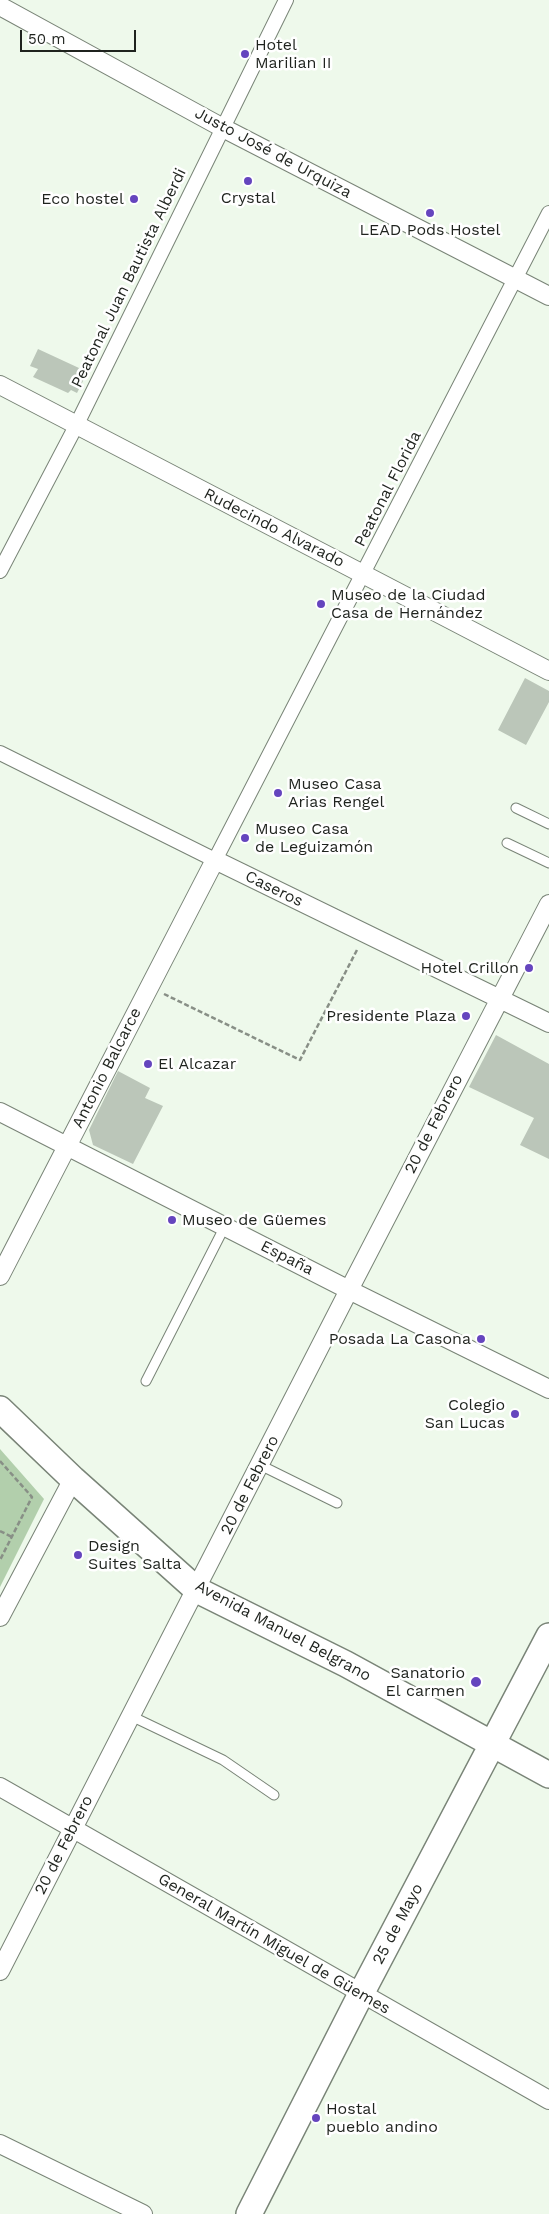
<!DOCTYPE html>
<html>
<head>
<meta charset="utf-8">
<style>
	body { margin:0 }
	#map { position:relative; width:549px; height:2214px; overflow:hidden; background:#eef9eb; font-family:"Work Sans",sans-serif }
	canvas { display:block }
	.scale { position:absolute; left:20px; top:30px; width:116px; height:22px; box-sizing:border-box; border:2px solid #1f231e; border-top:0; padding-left:6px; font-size:15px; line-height:18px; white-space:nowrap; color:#1f231e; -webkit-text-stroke:4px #fff; paint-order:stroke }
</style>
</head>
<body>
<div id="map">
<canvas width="549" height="2214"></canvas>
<div class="scale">50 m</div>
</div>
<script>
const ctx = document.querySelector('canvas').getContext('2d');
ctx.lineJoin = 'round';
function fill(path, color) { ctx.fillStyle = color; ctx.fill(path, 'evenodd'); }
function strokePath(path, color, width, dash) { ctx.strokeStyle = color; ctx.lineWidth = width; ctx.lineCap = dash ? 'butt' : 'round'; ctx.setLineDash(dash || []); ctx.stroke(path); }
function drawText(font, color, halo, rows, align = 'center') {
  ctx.font = font + ' "Work Sans",sans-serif'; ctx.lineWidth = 5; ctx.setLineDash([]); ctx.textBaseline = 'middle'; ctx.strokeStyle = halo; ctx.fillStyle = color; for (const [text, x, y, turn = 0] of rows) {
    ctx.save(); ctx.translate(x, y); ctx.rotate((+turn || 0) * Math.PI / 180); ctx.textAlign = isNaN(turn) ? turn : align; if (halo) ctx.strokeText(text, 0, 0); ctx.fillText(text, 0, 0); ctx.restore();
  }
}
fill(new Path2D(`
	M0,1449l44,50 -44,88z`), '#b2cfac');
fill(new Path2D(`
	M38,349l41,19 -2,5 9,2 -9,18 -6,-3 -3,3 -35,-16 5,-8 -8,-3z
	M525,678l24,13v11l-23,43 -28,-15z
	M496,1035l53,29v95l-29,-14 14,-27 -65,-31z
	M118,1071l32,17 -5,10 18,8 -30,58 -40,-19 -4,-15z`), '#bbc6b9');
const service = new Path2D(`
	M516,808l33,16
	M507,843l42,20
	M146,1381l79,-155
	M260,1465l77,38
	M131,1716l92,44 51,35`);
const pedestrian = new Path2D(`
	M0,571l76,-145 210,-426
	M0,753l215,107 334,-647`);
const minor = new Path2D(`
	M0,6l223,122 326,168
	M0,385l549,286
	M0,1112l349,178 200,99
	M0,1276l215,-416 334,163
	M0,1617l73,-138
	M0,1787l549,313
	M0,1971l349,-681 200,-386
	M0,2144l143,70`);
const secondary = new Path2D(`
	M0,1409l73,70 124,111 149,74 203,111
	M249,2214l112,-220 188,-358`);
strokePath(service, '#798477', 11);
strokePath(pedestrian, '#798477', 16);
strokePath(minor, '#798477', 20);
strokePath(secondary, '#798477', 28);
strokePath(new Path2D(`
	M164,994l136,66 58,-112
	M0,1461l32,36 -32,63
	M0,1531l12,6`), '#888f86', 2.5, [5, 2.5]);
strokePath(service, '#fff', 9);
strokePath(pedestrian, '#fff', 14);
strokePath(minor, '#fff', 18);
strokePath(secondary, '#fff', 25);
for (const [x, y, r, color] of [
	[245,54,5,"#6545be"],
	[248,181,5,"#6545be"],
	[134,199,5,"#6545be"],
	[430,213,5,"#6545be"],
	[321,604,5,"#6545be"],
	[278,793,5,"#6545be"],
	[245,838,5,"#6545be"],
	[529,968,5,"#6545be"],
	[466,1016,5,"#6545be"],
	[148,1064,5,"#6545be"],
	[172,1220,5,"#6545be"],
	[481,1339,5,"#6545be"],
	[515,1414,5,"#6545be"],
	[78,1555,5,"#6545be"],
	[476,1682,6,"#6545be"],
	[316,2118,5,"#6545be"]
]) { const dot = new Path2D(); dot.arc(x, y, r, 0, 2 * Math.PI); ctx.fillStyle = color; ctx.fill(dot); strokePath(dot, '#fff', 2); }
drawText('16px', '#1f231e', '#fff', [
	["Hotel",255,45],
	["Marilian II",255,63],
	["Crystal",248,198,"center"],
	["Eco hostel",124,199,"right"],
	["LEAD Pods Hostel",430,230,"center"],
	["Museo de la Ciudad",331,595],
	["Casa de Hernández",331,613],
	["Museo Casa",288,784],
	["Arias Rengel",288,802],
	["Museo Casa",255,829],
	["de Leguizamón",255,847],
	["Hotel Crillon",519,968,"right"],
	["Presidente Plaza",456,1016,"right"],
	["El Alcazar",158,1064],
	["Museo de Güemes",182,1220],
	["Posada La Casona",471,1339,"right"],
	["Colegio",505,1405,"right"],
	["San Lucas",505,1423,"right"],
	["Design",88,1546],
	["Suites Salta",88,1564],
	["Sanatorio",465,1673,"right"],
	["El carmen",465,1691,"right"],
	["Hostal",326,2109],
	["pueblo andino",326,2127]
], 'left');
drawText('16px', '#1f231e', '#fff', [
	["Justo José de Urquiza",273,153,28],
	["Peatonal Juan Bautista Alberdi",129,278,-64],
	["Peatonal Florida",388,489,-63],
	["Rudecindo Alvarado",274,528,27],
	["Caseros",274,889,26],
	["Antonio Balcarce",107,1068,-63],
	["20 de Febrero",434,1124,-63],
	["España",287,1258,27],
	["20 de Febrero",250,1485,-63],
	["Avenida Manuel Belgrano",283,1631,28],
	["20 de Febrero",64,1845,-63],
	["25 de Mayo",398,1924,-62],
	["General Martín Miguel de Güemes",274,1944,30]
]);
</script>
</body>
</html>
